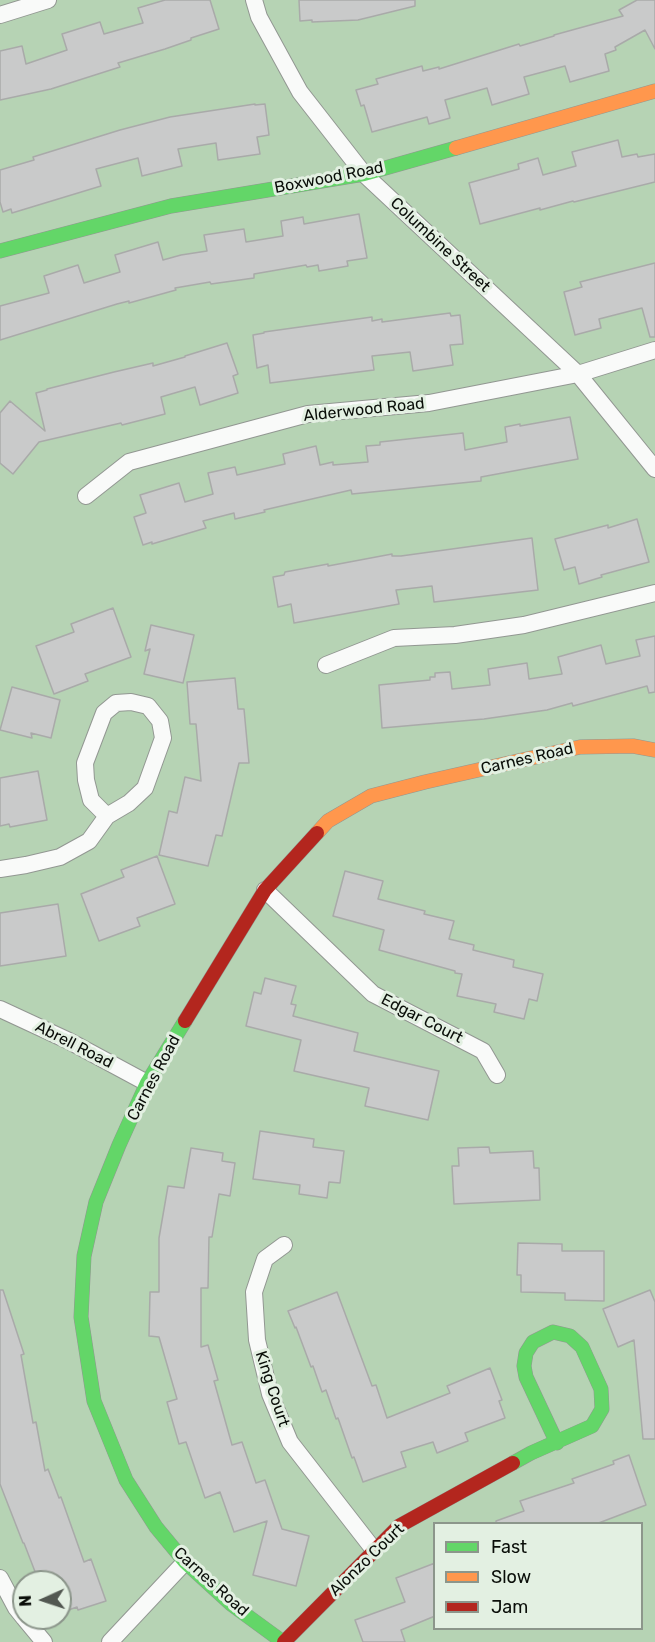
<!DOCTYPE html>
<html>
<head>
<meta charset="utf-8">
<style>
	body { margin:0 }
	#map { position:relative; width:655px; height:1642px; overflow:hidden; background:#d9e0d8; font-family:Rubik,sans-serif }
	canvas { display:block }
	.legend { position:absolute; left:433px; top:1522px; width:210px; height:108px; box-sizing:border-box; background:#e3f0e2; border:2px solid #8c968b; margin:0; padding:8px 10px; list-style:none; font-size:18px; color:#0a0e09 }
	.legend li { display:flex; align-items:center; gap:12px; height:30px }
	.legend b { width:30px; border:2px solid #8c968b }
	.north { position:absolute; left:12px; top:1570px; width:60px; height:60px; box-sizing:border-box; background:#e3f0e2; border:2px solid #8c968b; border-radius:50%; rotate:267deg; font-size:16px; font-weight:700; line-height:24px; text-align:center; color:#0a0e09 }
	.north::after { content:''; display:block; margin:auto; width:21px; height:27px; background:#525851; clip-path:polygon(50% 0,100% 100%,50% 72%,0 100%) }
</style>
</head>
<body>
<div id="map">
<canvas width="655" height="1642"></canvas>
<ul class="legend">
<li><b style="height:8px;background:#63d668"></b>Fast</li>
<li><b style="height:8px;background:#ff974d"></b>Slow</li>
<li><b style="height:8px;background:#b3261e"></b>Jam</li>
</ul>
<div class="north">N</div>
</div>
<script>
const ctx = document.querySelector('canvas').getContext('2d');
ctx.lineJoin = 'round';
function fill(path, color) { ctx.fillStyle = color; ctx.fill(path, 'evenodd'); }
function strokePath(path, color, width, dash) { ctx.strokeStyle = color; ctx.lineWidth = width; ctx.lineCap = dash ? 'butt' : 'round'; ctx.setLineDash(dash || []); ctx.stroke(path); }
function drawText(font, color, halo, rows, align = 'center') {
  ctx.font = font + ' Rubik,sans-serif'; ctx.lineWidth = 6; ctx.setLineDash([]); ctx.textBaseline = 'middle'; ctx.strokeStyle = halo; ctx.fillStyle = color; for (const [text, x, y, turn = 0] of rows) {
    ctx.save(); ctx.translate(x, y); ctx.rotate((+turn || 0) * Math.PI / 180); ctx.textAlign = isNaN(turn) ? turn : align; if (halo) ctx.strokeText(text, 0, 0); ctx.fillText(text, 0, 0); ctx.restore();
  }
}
fill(new Path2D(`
	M0,0h655v1642h-655zM434,1524h208v104h-208zM24,1582h36v36h-36z`), '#b6d3b4');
const building = new Path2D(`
	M165,0h45l9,29 -28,9v2l-26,9 -47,14 2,4 -69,22 -51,11v-49l22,-5 4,18 41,-14 -5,-16 38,-12 4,12 39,-11 -5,-15z
	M299,0h116v6l-57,14 -46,2v-2l-12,1z
	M637,0h18v49l-10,-19 -30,17 1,3 -11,4 4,17 -39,11 -5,-16 -41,11 5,17 -37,11 -5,-17 -42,12 5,18 -21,6 -2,-7 -55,15 -8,-27 -3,1 -5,-16 22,-6 -2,-5 46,-13 1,5 16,-4v2l80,-25 1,2 34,-10v-1l69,-19 -4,-6z
	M255,104v1l10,-1 4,31 -12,2 3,17 -42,6 -2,-17 -38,6 4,17 -40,10 -4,-18 -42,11 5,17 -89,27 -1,-4 -8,3 -3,-10v-32l34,-10 -1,-3 87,-27 50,-13z
	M618,140l4,17 15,-3 1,3 17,-3v28l-81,20 -1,-1 -33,9v-2l-60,16 -11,-41 50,-14 -1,-5 20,-6 5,17 33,-9 -4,-14z
	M359,214l8,44 -20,3 1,5 -29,5 -1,-6 -11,2 -1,-2 -52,9v4l-43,6 -1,-2 -35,6 1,2 -47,13v-2l-12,3 -117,36v-34l49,-13 -5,-17 34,-11 6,18 36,-11 -5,-17 43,-13 5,18 18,-5 26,-4 -3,-16 40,-6 2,13 37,-6 -2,-15 22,-4 1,7z
	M655,263v74h-5l-8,-29 -43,11 2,9 -26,7 -11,-43 18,-5 -2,-5z
	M450,313l1,3 9,-1 3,29 -13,1 3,20 -40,6 -3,-19 -38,4 2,14 -104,13 -2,-18 -11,3 -4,-33 11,-2v-1l108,-15v4l10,-2v3z
	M227,343l11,31 -5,2 5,17 -38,12 -5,-18 -34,10 4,17 -43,11 -1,-2 -82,19 -26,32 -13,-11v-50l10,-12 35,30 -9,-38 11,-3v-1l67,-17 39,-9v3l32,-9v-1z
	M570,417l8,42 -97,18v4l-129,13 -1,-4 -87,20 1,2 -30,7 -1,-6 -31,8 3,7 -54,16v-2l-9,3 -9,-28 12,-4 -6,-18 39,-12 6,19 28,-8 -5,-21 27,-6 2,8 48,-11 -2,-10 33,-8 4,19 13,-3v3l35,-3 -2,-16 14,-1v-3l83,-9 2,17 42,-8 -2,-15 15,-3v2z
	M637,519l12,43 -48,13 1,2 -23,7 -4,-17 -11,3 -9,-31 53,-14v3z
	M532,538l6,52 -104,12 -2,-16 -36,4 3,14 -105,19 -3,-19 -13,3 -5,-30 11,-2 1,-3 43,-8v2l64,-12v2h9z
	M113,608l18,49 -46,17 3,7 -34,13 -18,-48 38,-14 -3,-8z
	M151,625l43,10 -11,48 -39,-9 6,-25 -5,2z
	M655,636v56l-6,1 -2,-7 -74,20 -1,-3 -25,7 -63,9 -102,9 -3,-43 51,-5v-3h5v-4l15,-1 2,17 38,-4 -2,-16 39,-6 2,16 33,-5 -4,-17 43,-12 5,19 34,-8 -4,-16z
	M235,678l3,31h6l5,54h-10l-17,73 -6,-1 -8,31 -49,-11 10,-44 8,2 8,-36 16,4 -5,-57h-6l-3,-42z
	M12,687l48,13 -9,38 -20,-5 1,5 -32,-8z
	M38,771l9,49 -37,7 -1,-3 -9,2v-48z
	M157,856l18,48 -38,14 3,8 -41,15 -18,-47 43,-17 -3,-7z
	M345,871l38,10 -5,18 47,12 -1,3 30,7 -5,18 25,6 -1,5 41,10 -1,7 30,7 -6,27 -8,-2 -5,20 -30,-7 2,-8 -39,-8 5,-22 -7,-1v-2l-76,-21 5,-20 -51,-14z
	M58,904l8,52 -66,10v-53z
	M265,978l31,8 -5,18 5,1 -3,11 65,17 -4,18 85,20 -11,49 -63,-14 4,-18 -75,-17 7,-31 -55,-14 8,-34 7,2z
	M260,1131l54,8 -1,8 31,4 -4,32 -11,-1 -2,16 -28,-4 1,-9 -47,-6z
	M489,1147l1,6 43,-2 1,17h5l1,32 -86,4 -2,-38h7l-1,-18z
	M191,1148l32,5 -1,8 13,2 -5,33 -11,-2 -7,43h-3l-1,51h-7v59l7,-2 10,35 -4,1 18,64 10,-3 14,41 9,-3 17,49 27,7 -13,50 -43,-11 14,-54 -33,11 -14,-40 -15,6 -19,-56 -7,2 -12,-42 10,-3 -18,-62 -10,-1 1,-44h9v-54l9,-52 16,2z
	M518,1243l44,1v7h42v50l-39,-1v-7l-44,-1v-17h-4z
	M0,1290h3l21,64 -3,1 12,68 3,-1 9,49 3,-2 11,29 2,-1 23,65 7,-3 15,42 -28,9 -1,-3 -17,6v-31h-21l-15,-39h-1l-23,-59z
	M650,1290l5,12v137h-12l-9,-99 -16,7 -15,-38z
	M337,1292l35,94 4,-1 11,33 63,-25 -3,-7 43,-18 12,32 -3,1 6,17 -40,15 3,8 -31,12 -4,-11 -32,10 5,15 -43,15 -9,-25 -2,1 -14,-40 -2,1 -10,-29 -4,2 -9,-26 -2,1 -15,-40 -1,1 -7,-17z
	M629,1455l17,50 -50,19h-100v-3l28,-10 -4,-10 54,-18 -2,-4 42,-15 -1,-3z
	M435,1563v53l-34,14 4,12h-42l-8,-22 50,-18 -9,-24z`);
fill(building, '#c9caca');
strokePath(building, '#a9aaa9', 1.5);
const street = new Path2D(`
	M254,0l5,17 41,75 64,82 214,200 77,95
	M0,15l48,-15
	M86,496l43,-34 179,-48 121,-11 149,-29 77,-24
	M326,665l68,-27 61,-3 69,-10 131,-32
	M0,869l26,-4 34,-8 29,-16 18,-25 22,-13 16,-15 18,-50 -3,-17 -12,-15 -17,-4 -15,1 -12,10 -19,50 1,17 5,20 16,16
	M265,890l108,104 110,57 14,24
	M0,1009l69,32 78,42
	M284,1245l-19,14 -11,33 3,48 13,54 20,48 84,108
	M0,1578l16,30 8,10
	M24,1618l20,24
	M110,1642l75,-80`);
const fast = new Path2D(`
	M0,251l171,-45 193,-32 92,-26
	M185,1021l-38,62 -28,62 -23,57 -12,54 -3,61 13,84 32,79 30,47 29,35 46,42 52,38
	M513,1463l18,-10 61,-27 10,-17 -1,-20 -19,-42 -12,-11 -17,-4 -20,10 -7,11 -2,13 2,11 31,66`);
const slow = new Path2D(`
	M456,148l199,-57
	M317,833l11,-12 43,-25 54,-14 155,-35 53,-1 22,4`);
const jam = new Path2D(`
	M185,1021l80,-131 52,-57
	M284,1642l115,-116 114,-63`);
strokePath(street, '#929792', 18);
strokePath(fast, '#929792', 15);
strokePath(slow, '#929792', 15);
strokePath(jam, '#929792', 15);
strokePath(street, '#f9faf9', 16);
strokePath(fast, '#63d668', 14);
strokePath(slow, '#ff974d', 14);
strokePath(jam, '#b3261e', 14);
drawText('16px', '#0a0e09', '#e3f0e2', [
	["Boxwood Road",329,178,-11],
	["Columbine Street",440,245,43],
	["Alderwood Road",364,410,-6],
	["Carnes Road",527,759,-13],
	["Edgar Court",422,1019,27],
	["Abrell Road",74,1045,27],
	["Carnes Road",154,1078,-62],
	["King Court",272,1389,72],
	["Alonzo Court",367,1560,-44],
	["Carnes Road",211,1582,42]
]);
</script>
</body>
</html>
